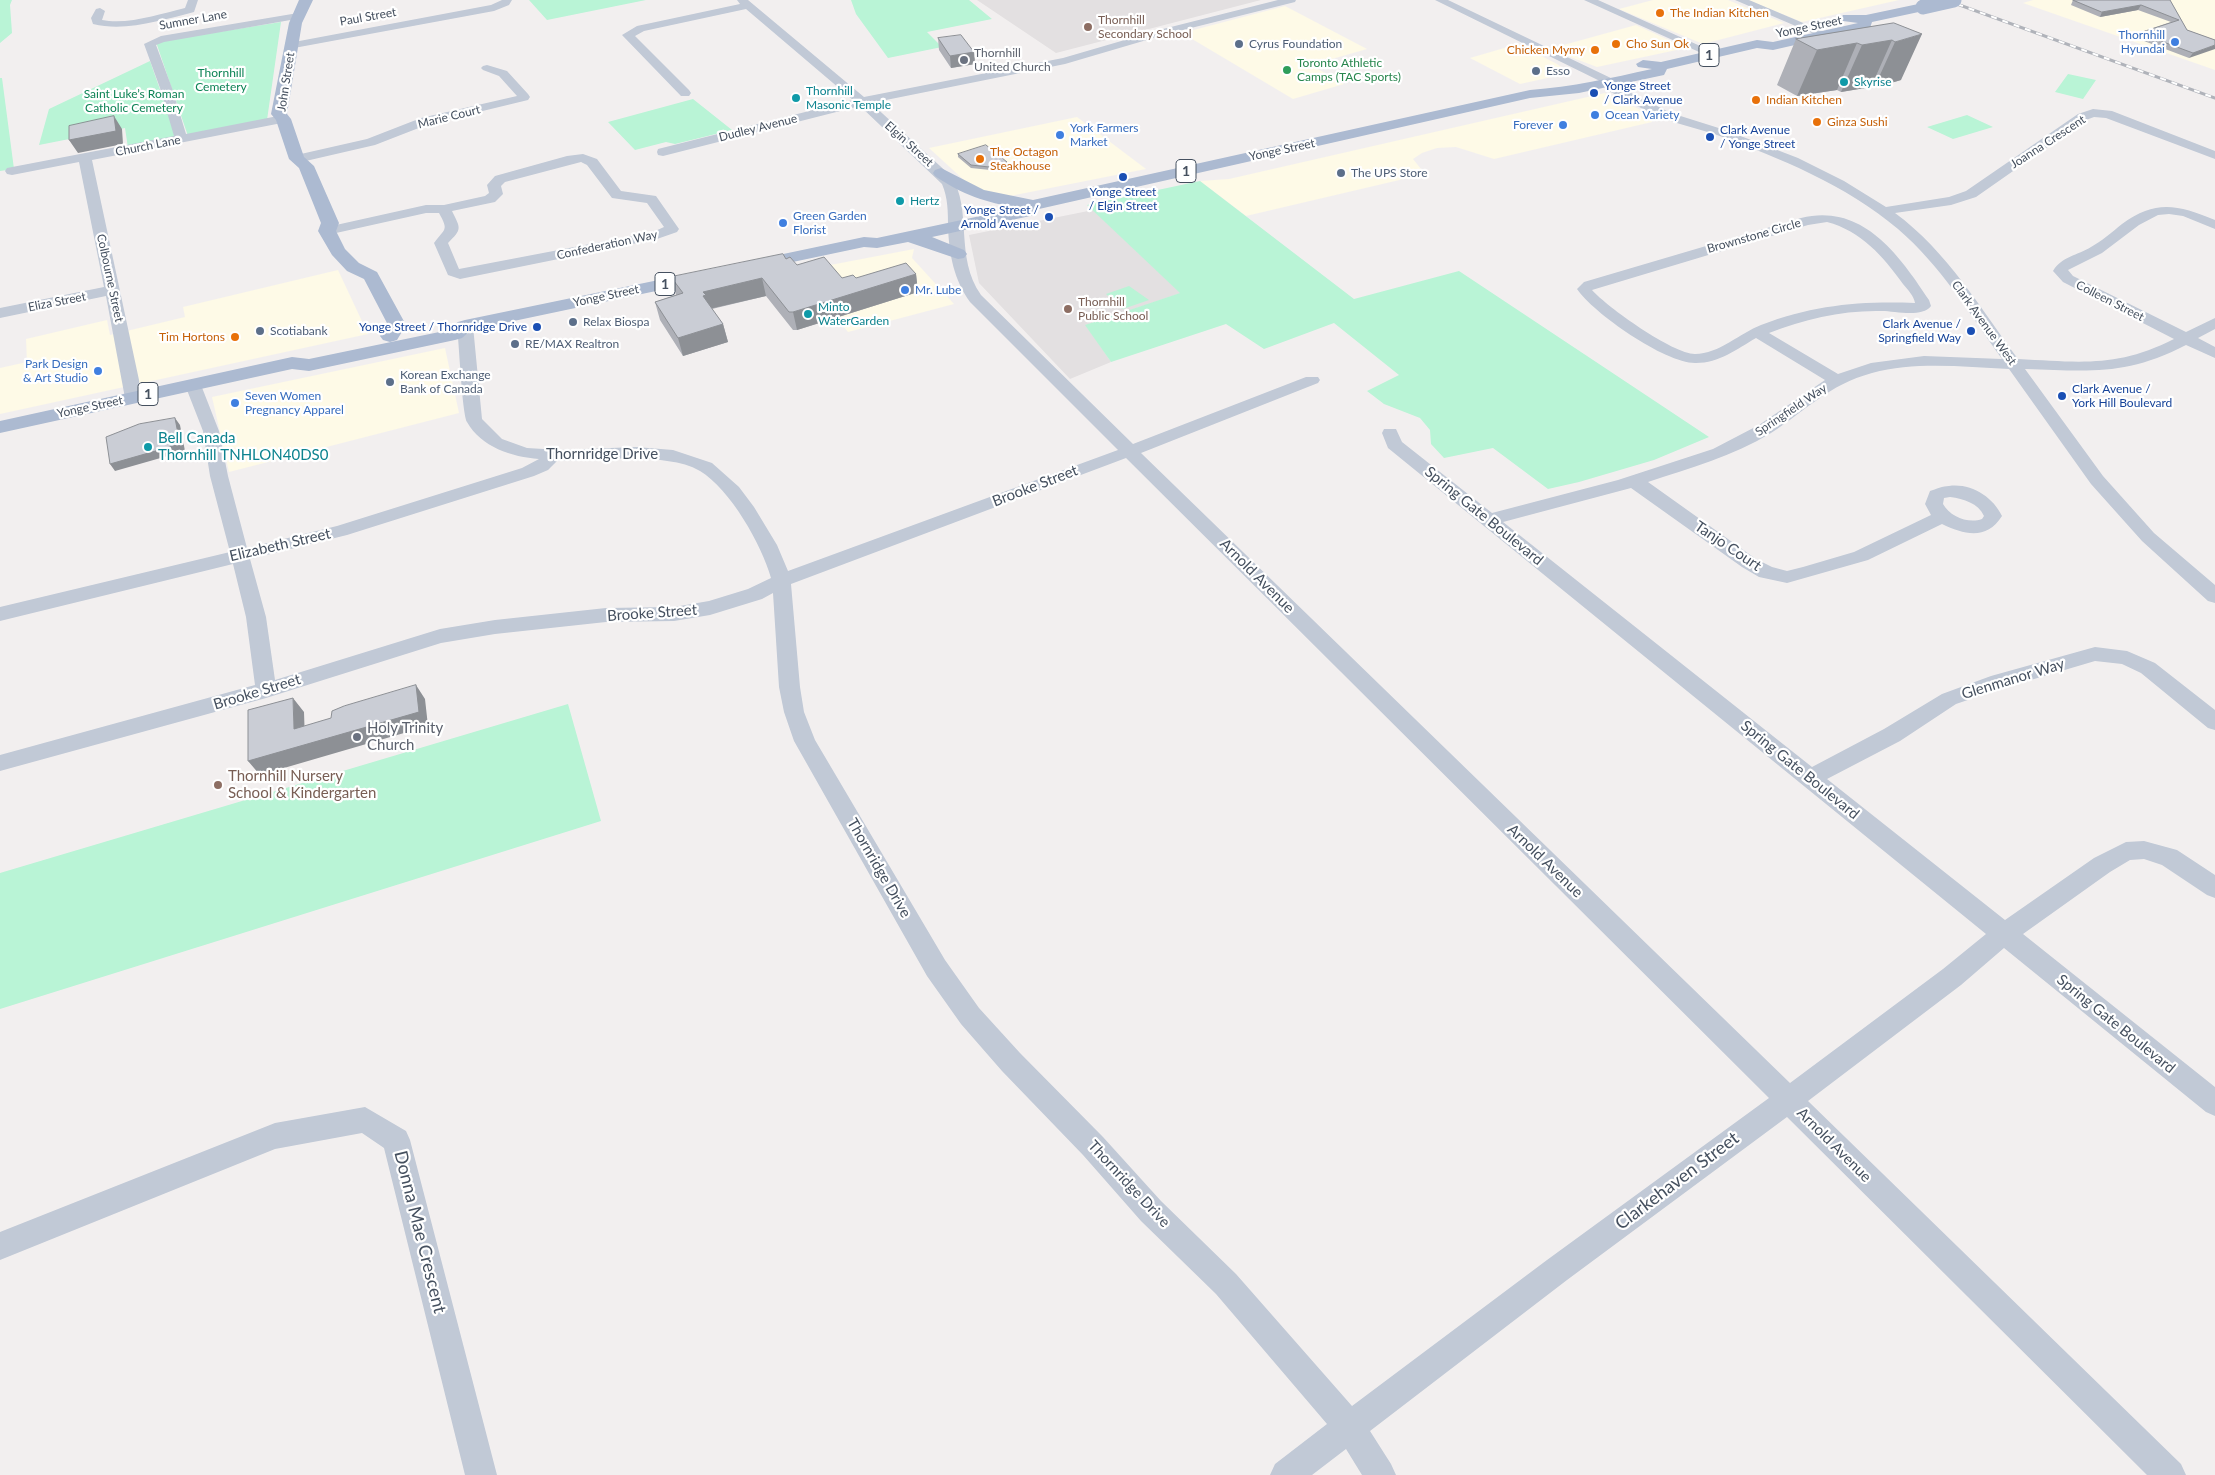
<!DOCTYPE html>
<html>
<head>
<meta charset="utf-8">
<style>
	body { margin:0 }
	canvas { display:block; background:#f2efef }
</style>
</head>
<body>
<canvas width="2215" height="1475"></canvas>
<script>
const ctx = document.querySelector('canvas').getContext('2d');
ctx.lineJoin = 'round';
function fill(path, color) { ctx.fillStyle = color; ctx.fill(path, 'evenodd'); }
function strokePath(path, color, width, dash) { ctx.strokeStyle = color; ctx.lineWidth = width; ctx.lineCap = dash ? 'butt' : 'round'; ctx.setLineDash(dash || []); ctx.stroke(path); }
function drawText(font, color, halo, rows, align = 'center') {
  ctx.font = font + ' Lato,sans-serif'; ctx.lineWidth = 4.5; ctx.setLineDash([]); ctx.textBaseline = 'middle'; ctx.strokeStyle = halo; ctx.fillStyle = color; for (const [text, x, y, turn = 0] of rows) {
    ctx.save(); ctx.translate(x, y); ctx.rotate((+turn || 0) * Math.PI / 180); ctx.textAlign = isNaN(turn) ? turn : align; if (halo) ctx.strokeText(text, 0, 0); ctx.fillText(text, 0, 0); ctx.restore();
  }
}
fill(new Path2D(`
	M1653,0h75l56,23 -81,21 -84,-35z
	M1748,0h151l-97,22z
	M2033,0h182v70l-192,-67z
	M1285,6l82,43 -56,16 33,19 -51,15 -111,-66z
	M1636,25l50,23 -89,19 -48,-18z
	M1518,44l39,20 13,9 -50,11 -50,-26z
	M1605,93l44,21 3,8 -158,37 -38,-12 -19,1 -15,5 -9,6 12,15 -179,42 -46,-35 29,-2z
	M1077,117l69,52 -146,29 -23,-6 -48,-44z
	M914,249l-2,9 42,46 -106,28 -49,-61z
	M338,270l30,64 -368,80v-46l27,-6 -1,-23 81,-19 3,15 75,-18 -2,-10z
	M445,348l14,65 -230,59 -17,-75z`), '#fefae7');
fill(new Path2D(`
	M977,0h284l-205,53z
	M1093,210l88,83 -95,32 25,37 -41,17 -91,-96 -10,-48z`), '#e3e0e1');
fill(new Path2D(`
	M0,0h12l-2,5 2,28 -12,10z
	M529,0h117l-99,20z
	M851,0h118l23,19 -65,13 15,15 -54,11 -32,-44z
	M281,22l-14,98 -79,16 -32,-94z
	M150,61l27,77 -49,10 -3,-20 -86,17 10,-36z
	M2068,74l28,6 -13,19 -28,-7z
	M0,78h2l12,91 -14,2z
	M693,99l39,31 -57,14 -9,-2 -31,8 -27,-28z
	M1967,115l26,12 -40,12 -26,-12z
	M1200,181l154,118 105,-28 250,166 -55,23 -75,22 -31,7 -55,-41 -49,10 -13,-14 -1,-14 -10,-12 -36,-14 -17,-13 32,-16 -65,-52 -70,26 -38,-25 -115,38 -26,-37 95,-32 -93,-88z
	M1129,286l20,14 -26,9 -17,-15z
	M568,704l33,117 -601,188v-136z`), '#b9f4d6');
fill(new Path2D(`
	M188,0h10l-4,12c-32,8 -68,20 -101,12l-2,-6 5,-9 4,-1 5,3 -3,9c26,5 58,-6 83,-12z
	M502,0h10l-3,5 -15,6 -200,37 -6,-3 6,-3 197,-37z
	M737,0h11l116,97 199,-39 96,-28 119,-30h18l-1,2 -128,32 -102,30 -194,39 80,73c22,33 3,81 30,119l152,149 173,-67h12l2,3 -2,3 -177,70 649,630 153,-114 43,-35 -598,-486 -6,-15 2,-4h12l6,13 90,71 126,-33 95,-31 46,-24 66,-45 -69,-42c-19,11 -37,25 -60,25 -30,1 -103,-50 -119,-74l7,-7 217,-64c62,-15 98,37 128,82l2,6c-9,12 -36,5 -49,5 -39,-1 -77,8 -113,22l69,41 33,-11 53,-7 78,3c-32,-45 -62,-94 -104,-130 -52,-44 -118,-71 -181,-94 -20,-7 -42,-11 -61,-20 -16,-7 -32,-16 -47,-24l-3,-7 -171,-84h13l167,80 14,3 2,3 -6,4 46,23 54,17 73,28 46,23 42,26 63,-10 17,-6 112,-77 15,-5 19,2 103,40v8l-109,-41 -12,-1 -8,3 -110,77 -25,8 -56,8c52,38 86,96 123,146 62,3 99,9 156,-20l-111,-57 -10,-11c8,-14 25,-16 38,-24 11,-6 21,-15 31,-23 34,-25 56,-19 93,-4v9l-32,-13 -14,-2 -11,1 -19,10 -37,28 -34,17 5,6 113,56 29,-14v11l-17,9 17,9v11l-29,-13c-60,31 -96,26 -161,24l78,107 51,57 61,52v18l-7,-2 -66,-60 -51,-57 -82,-115c-45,-2 -93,-8 -137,4 -44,12 -65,37 -101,60 -38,23 -81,35 -123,49l108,77 16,8 15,4 16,-4 51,-15 77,-37 -6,-11 5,-13c6,-2 13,-5 19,-5 22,-3 44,11 53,30 -15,24 -37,19 -60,8l-74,36 -81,23 -28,-6 -17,-10 -111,-79 -128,34 309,245 72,-38 58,-35 49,-18 104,-29 32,4 28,12 60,47v20l-7,-2 -67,-55 -19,-9 -27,-3 -98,29 -41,14 -56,37 -73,38 178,141 89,-62 32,-16 18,-1 33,9 38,25v23l-8,-3 -45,-30 -18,-6 -14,1 -20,12 -87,62 192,153v29l-9,-4 -202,-164 -43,37 -153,116 373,363 5,11h-39l-360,-358 -220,163 -197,151 21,33 5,11h-34l-16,-26 -34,26h-42l5,-11 52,-40 -111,-130 -75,-73 -58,-66 -81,-84 -41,-47 -34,-48 -133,-235 -10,-29 -5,-25 -6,-94 -11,6 -52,16 -36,6 -68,1 -111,12 -54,9 -175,55 -266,73v-16l255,-70 -9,-68 -13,-53 -233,57v-14l230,-55 -20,-76 -7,-45 -18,-46 2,-3h12l2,3 18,46 9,45 19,72 90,-22 185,-58 17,-9c-27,-2 -58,-12 -72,-37 -5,-10 -8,-80 -10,-96l3,-3h10l3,3 9,93 20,20 25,9 33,2 76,-3 37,3 39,13 27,24 15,20 23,38 11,26 330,-121 -148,-148c-16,-22 -21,-48 -22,-75 0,-15 0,-29 -6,-43l-82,-78 -197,50 -5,-1 -1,-3 1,-3 195,-49 -107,-91 -102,22 -9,5 54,54 2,3 -2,3h-8l-59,-61 15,-9 103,-22zM1827,222c34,9 56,34 76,62 5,6 11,12 12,19 -56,-2 -101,2 -154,22 -21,8 -42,29 -66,29 -22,0 -88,-47 -103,-64l216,-65zM636,458c21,2 45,2 64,13 30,18 62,74 71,107l-23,11 -39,12 -35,6 -68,1 -111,12 -55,9 -165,51 -9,-63 -16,-58 97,-24 187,-59 14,-6 9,-9zM1126,458l643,640 -222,162 -195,146 -116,-132 -75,-73 -58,-64 -83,-84 -41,-45 -34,-48 -130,-220 -11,-28 -4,-25 -9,-103zM1950,497c14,2 28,6 34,19l-2,3c-13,5 -32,-2 -39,-15l1,-6z
	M1584,0h14l120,54 -2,2h-8z
	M1735,0h14l80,34 -6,3 -4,-1z
	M298,13l5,3 -1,2 -138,24 -8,3 16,43 14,46 97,-19 4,1 2,3 -2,3 -195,38 47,220 2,18 -2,3h-12l-2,-3 -19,-102 -106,22v-10l104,-21 -25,-125 -67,13 -5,-1 -2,-3 2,-3 167,-32 -14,-48 -16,-44 17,-8z
	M487,65l20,6 21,23 2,3 -2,3 -99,24 -54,21 -78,18 -6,-4 1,-3 75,-17 54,-21 96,-22 -18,-20 -16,-6 -2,-2 2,-2z
	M583,154l14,5 24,32 35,5 23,33 -2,3 -20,7 -197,40 -12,-4 -14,-32c11,-15 15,-12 5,-30h-13l-99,22 -7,-4 7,-4 99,-22h18l41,-9 4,-3 -2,-8 8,-9 72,-20zM581,162l6,3 25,33 35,5 17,24 -11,5 -194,37 -11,-26c14,-14 13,-14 4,-32l43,-9 8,-8 -2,-8 4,-4z
	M365,1107l41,24 4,9 87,335h-32l-81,-327 -22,-15 -87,16 -275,111v-28l275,-109z`), '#c1c9d6');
fill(new Path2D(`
	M299,0h14l-11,23 -15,91 4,5 13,38 10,9 25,57 -3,8 9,18 14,14 18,9 29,53 -9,15 -7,2 -7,-2 -3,-4 8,-11 -24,-46 -17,-8 -15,-16 -14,-24 3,-8 -22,-55 -10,-9 -13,-39 -5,-6 18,-91z
	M1923,3l5,1 2,3 -2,3 -56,12 -2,6 -5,1 -92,21 -16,-2 -90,21 -3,6 -85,18 -49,5 -491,111 -4,6 -103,22 32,13 3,4 -3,4 -6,1 -50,-17 -31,6 -13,-1 -114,24 -6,-1 -3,-4 3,-4 6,-1 114,-24 13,1 141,-30c-33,-6 -55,-13 -83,-32l-2,-3 2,-3 6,-2 43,22 49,10 497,-110c42,-3 81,-12 122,-21l-14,-2 -2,-3 7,-4 18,2 96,-22 16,2 85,-19 -15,-2 -2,-3 2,-3h23z
	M707,270l6,1 3,4 -3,4 -242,51 -9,8 -7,2 -146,31 -17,-2 -292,64v-12l292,-64 17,2 140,-29 9,-8 7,-2z`), '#acbad1');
const rail = new Path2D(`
	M1946,0l269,98`);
strokePath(rail, '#b0b3ba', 3);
strokePath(rail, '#fff', 2, [6]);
strokePath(new Path2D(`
	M1923,7l31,-7`), '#acbad1', 15);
fill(new Path2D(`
	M2073,0h97l17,30 28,10 -26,18 -53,-20 3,-5 32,-11 -33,-12 -38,7 -29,-12z
	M1894,23l7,57 -27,8 -3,-1 -30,5 -4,-2 -40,6 -20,-11 19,-46z
	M938,38l36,14 1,12 -24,4 -12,-18z
	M958,154l49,8v3l-17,5 -19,-2 -13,-11z
	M786,259l11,6 45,13h14l60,-4 2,18 -121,38h-4l-27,-34 -54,13 11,15 5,18 -45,14 -23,-36 -5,-18 21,-7 -5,-18z`), '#aeb0b7');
fill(new Path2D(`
	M2141,5l-3,5 -38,7 2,-5z
	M1922,34l-21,46 -27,8 21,-46z
	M1892,40l-21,47 -30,5 21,-47z
	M1857,43l-20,47 -40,6 20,-46z
	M2215,45v4l-26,9 4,-5z
	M974,52l1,12 -24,4 -1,-12z
	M114,116l8,13 1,15 -45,9 -9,-13z
	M1007,162v3l-17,5 -1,-3z
	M916,274l2,18 -121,38 -4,-18z
	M762,278l4,18 -57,13 -6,-13v-4z
	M723,324l5,18 -45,14 -5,-18z
	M175,418l5,7 5,26 -70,20 -5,-7z
	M416,685l9,14 3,27 -168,49 -12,-14z
	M293,698l11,14 1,30 -11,-13z`), '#8d9095');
const building = new Path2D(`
	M2073,0h97l17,30 28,10v5l-22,8 -54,-20 40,-13 -38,-15 -39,7z
	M1894,23l28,11 -27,8 -3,-2 -30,5 -5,-2 -40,7 -21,-11z
	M961,35l13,17 -24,4 -12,-18z
	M114,116l2,15 -47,9v-14z
	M986,145l21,17 -18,5 -18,-2 -13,-11z
	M783,254l3,5 4,-2 7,8 27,-8 18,21 11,-3 3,3 50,-15 10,11 -123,38h-4l-27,-34 -59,14 3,3 -3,1 20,28 -45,14 -23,-36 28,-9 -12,-16z
	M175,418l5,26 -70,20 -4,-27 33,-13z
	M416,685l3,27 -171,49v-51l45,-12 1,31 37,-11 1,-7 12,-5z`);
fill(building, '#cacdd5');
strokePath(building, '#8d9095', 1);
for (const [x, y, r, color] of [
	[1660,13,5,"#e8710a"],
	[1088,27,5,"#8d6e63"],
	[2175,42,5,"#3f7fe0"],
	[1239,44,5,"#5c6f8a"],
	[1616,44,5,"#e8710a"],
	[1595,50,5,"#e8710a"],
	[964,60,5,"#6b7280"],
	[1287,70,5,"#2e9e5b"],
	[1536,71,5,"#5c6f8a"],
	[1844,82,5,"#0f9aa8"],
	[1594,93,5,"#1a4fb4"],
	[796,98,5,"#0f9aa8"],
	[1756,100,5,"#e8710a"],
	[1595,115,5,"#3f7fe0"],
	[1817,122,5,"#e8710a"],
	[1563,125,5,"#3f7fe0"],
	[1060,135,5,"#3f7fe0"],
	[1710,137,5,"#1a4fb4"],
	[980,159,5,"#e8710a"],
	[1341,173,5,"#5c6f8a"],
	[1123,177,5,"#1a4fb4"],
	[900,201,5,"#0f9aa8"],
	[1049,217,5,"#1a4fb4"],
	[783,223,5,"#3f7fe0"],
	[905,290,5,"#3f7fe0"],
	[1068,309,5,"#8d6e63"],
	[808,314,5,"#0f9aa8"],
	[573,322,5,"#5c6f8a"],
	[537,327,5,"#1a4fb4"],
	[260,331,5,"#5c6f8a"],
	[1971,331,5,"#1a4fb4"],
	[235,337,5,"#e8710a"],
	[515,344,5,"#5c6f8a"],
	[98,371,5,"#3f7fe0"],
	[390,382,5,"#5c6f8a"],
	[2062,396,5,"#1a4fb4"],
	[235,403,5,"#3f7fe0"],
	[148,447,5,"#0f9aa8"],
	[357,737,5,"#6b7280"],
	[218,785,5,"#8d6e63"]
]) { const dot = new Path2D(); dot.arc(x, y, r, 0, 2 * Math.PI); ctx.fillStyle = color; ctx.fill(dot); strokePath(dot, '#fff', 2); }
drawText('12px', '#c56008', '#fff', [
	["The Indian Kitchen",1670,13],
	["Cho Sun Ok",1626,44],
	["Chicken Mymy",1585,50,"right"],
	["Indian Kitchen",1766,100],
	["Ginza Sushi",1827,122],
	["The Octagon",990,152],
	["Steakhouse",990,166],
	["Tim Hortons",225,337,"right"]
], 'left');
drawText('12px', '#45505f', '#fff', [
	["Paul Street",368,17,-10],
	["Sumner Lane",193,20,-10],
	["Yonge Street",1809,27,-12],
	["John Street",286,82,-81],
	["Marie Court",449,117,-14],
	["Dudley Avenue",758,128,-14],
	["Joanna Crescent",2048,142,-33],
	["Elgin Street",909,144,42],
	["Church Lane",148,146,-11],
	["Yonge Street",1282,150,-12],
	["Brownstone Circle",1754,236,-16],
	["Confederation Way",607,245,-12],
	["Colbourne Street",110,278,78],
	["Yonge Street",606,296,-12],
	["Colleen Street",2110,301,27],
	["Eliza Street",57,302,-11],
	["Clark Avenue West",1984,323,54],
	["Yonge Street",90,407,-12],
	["Springfield Way",1791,410,-34]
]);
drawText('12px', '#785e54', '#fff', [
	["Thornhill",1098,20],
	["Secondary School",1098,34],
	["Thornhill",1078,302],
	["Public School",1078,316]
], 'left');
drawText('12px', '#366cbe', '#fff', [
	["Thornhill",2165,35,"right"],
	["Hyundai",2165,49,"right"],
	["Ocean Variety",1605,115],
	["Forever",1553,125,"right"],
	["York Farmers",1070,128],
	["Market",1070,142],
	["Green Garden",793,216],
	["Florist",793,230],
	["Mr. Lube",915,290],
	["Park Design",88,364,"right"],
	["& Art Studio",88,378,"right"],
	["Seven Women",245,396],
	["Pregnancy Apparel",245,410]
], 'left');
drawText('12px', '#4e5e75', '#fff', [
	["Cyrus Foundation",1249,44],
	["Esso",1546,71],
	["The UPS Store",1351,173],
	["Relax Biospa",583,322],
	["Scotiabank",270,331],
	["RE/MAX Realtron",525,344],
	["Korean Exchange",400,375],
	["Bank of Canada",400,389]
], 'left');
drawText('12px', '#5b616d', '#fff', [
	["Thornhill",974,53],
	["United Church",974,67]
], 'left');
drawText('12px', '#27864d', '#fff', [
	["Toronto Athletic",1297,63],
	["Camps (TAC Sports)",1297,77]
], 'left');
drawText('12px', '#0d8355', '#fff', [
	["Thornhill",221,73],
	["Cemetery",221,87],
	["Saint Luke’s Roman",134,94],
	["Catholic Cemetery",134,108]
]);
drawText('12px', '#0d838f', '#fff', [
	["Skyrise",1854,82],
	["Thornhill",806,91],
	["Masonic Temple",806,105],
	["Hertz",910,201],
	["Minto",818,307],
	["WaterGarden",818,321]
], 'left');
drawText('12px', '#164399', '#fff', [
	["Yonge Street",1604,86],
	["/ Clark Avenue",1604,100],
	["Clark Avenue",1720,130],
	["/ Yonge Street",1720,144],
	["Yonge Street",1123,192,"center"],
	["/ Elgin Street",1123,206,"center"],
	["Yonge Street /",1039,210,"right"],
	["Arnold Avenue",1039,224,"right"],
	["Clark Avenue /",1961,324,"right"],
	["Springfield Way",1961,338,"right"],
	["Yonge Street / Thornridge Drive",527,327,"right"],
	["Clark Avenue /",2072,389],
	["York Hill Boulevard",2072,403]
], 'left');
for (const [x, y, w] of [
	[1709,55,20],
	[1186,171,20],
	[665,284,20],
	[148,394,20]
]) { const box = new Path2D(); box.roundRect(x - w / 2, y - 11.5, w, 23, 4); ctx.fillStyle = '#fff'; ctx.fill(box); strokePath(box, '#45505f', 1); }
drawText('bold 14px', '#45505f', null, [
	["1",1709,55],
	["1",1186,171],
	["1",665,284],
	["1",148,394]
]);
drawText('15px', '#0d838f', '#fff', [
	["Bell Canada",158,438],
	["Thornhill TNHLON40DS0",158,455]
], 'left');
drawText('15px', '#45505f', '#fff', [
	["Thornridge Drive",602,454],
	["Brooke Street",1035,486,-21],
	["Spring Gate Boulevard",1484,516,39],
	["Elizabeth Street",280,545,-13],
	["Tanjo Court",1728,546,34],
	["Arnold Avenue",1257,576,45],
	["Brooke Street",652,613,-4],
	["Glenmanor Way",2013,679,-17],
	["Brooke Street",257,692,-17],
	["Spring Gate Boulevard",1800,770,39],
	["Arnold Avenue",1545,861,44],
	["Thornridge Drive",879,868,60],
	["Spring Gate Boulevard",2116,1024,39],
	["Arnold Avenue",1834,1145,45],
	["Thornridge Drive",1129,1184,47]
]);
drawText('15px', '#5b616d', '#fff', [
	["Holy Trinity",367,728],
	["Church",367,745]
], 'left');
drawText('15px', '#785e54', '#fff', [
	["Thornhill Nursery",228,776],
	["School & Kindergarten",228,793]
], 'left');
drawText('18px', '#45505f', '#fff', [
	["Clarkehaven Street",1677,1181,-37],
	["Donna Mae Crescent",420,1232,76]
]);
</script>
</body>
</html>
